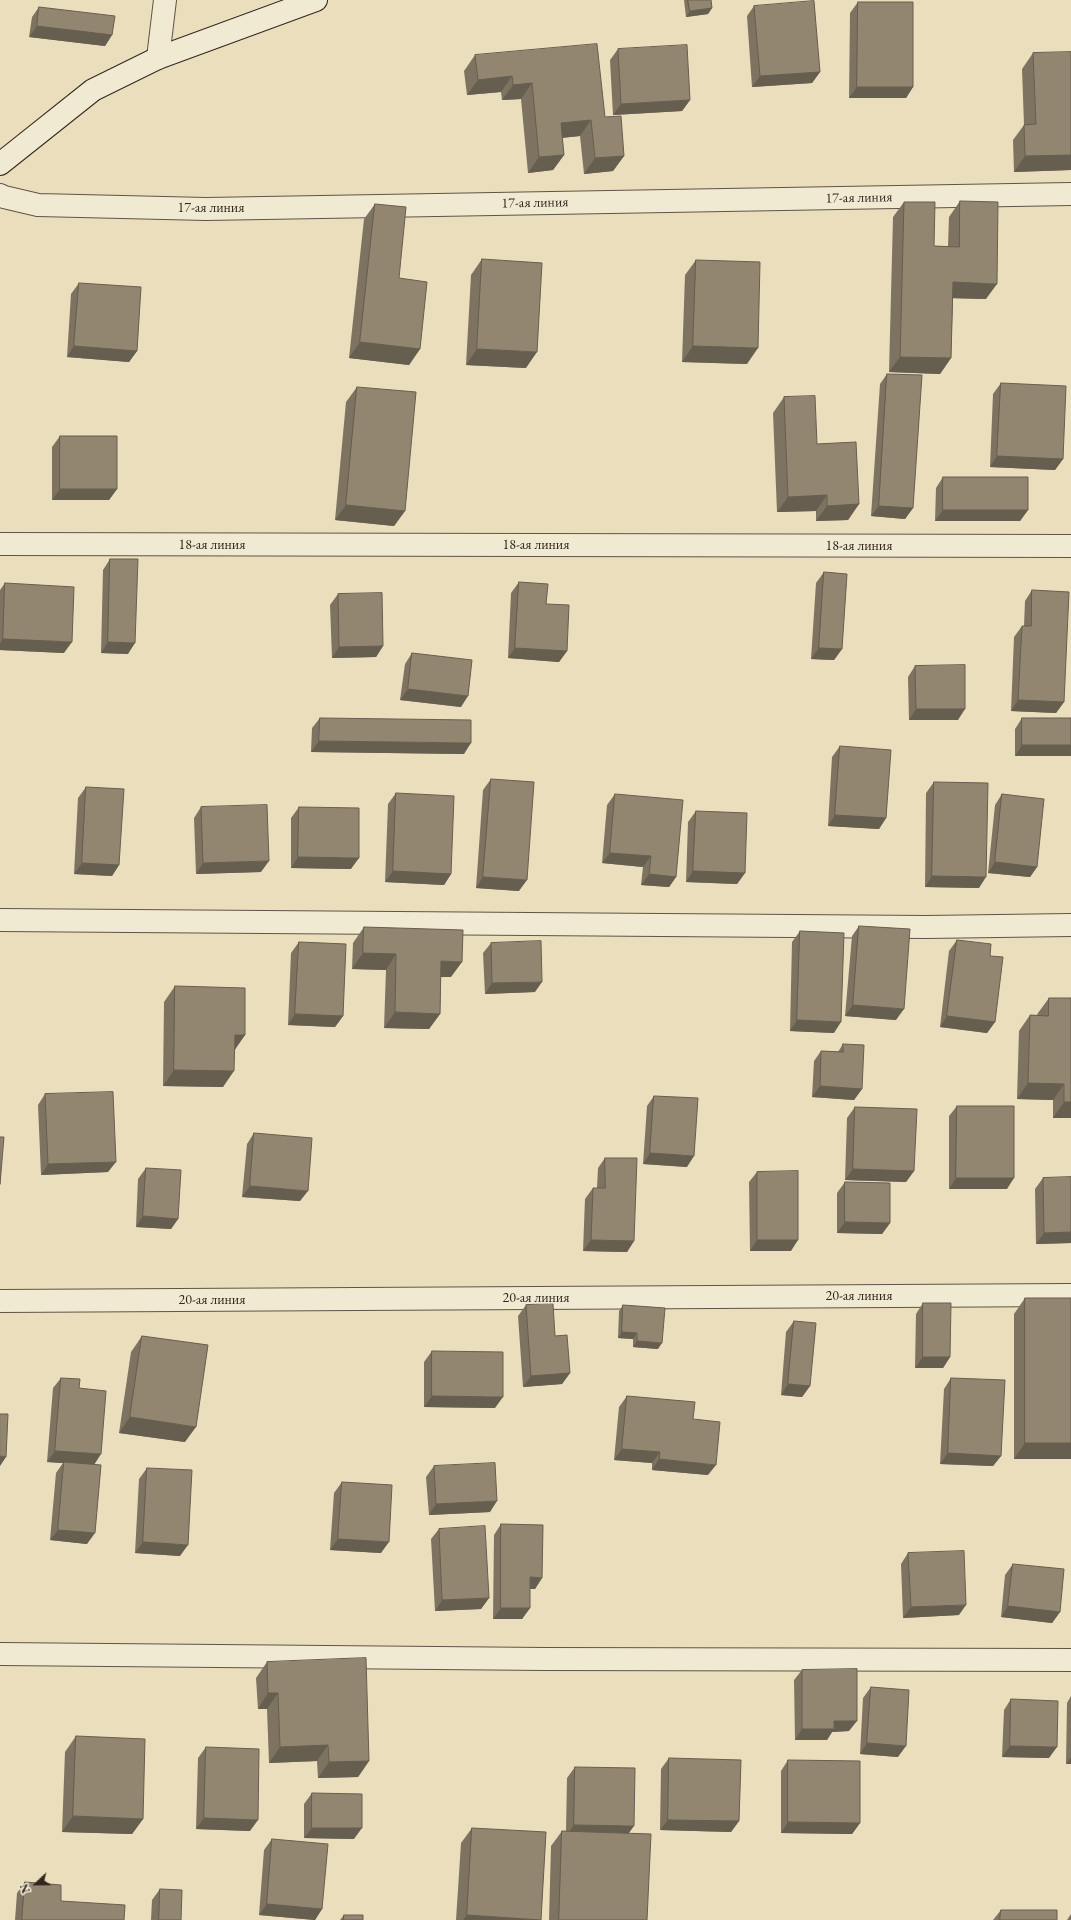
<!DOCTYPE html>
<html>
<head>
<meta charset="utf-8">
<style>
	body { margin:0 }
	#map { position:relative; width:1071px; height:1920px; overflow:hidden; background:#eadebc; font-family:"EB Garamond",serif }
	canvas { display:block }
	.north { position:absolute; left:16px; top:1864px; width:40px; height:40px; -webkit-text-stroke:3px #f1ead3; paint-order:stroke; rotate:248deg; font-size:11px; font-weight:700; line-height:16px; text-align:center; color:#32261f }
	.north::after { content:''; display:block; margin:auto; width:14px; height:18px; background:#32261f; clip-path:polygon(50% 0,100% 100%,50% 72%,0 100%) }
</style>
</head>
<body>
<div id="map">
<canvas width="1071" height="1920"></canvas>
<div class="north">N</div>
</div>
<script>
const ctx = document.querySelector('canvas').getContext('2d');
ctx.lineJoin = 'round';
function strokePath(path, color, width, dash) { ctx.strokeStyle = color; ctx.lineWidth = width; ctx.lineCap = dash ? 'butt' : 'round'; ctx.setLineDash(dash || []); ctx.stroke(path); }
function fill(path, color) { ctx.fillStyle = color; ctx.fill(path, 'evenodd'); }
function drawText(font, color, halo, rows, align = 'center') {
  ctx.font = font + ' "EB Garamond",serif'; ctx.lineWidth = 3; ctx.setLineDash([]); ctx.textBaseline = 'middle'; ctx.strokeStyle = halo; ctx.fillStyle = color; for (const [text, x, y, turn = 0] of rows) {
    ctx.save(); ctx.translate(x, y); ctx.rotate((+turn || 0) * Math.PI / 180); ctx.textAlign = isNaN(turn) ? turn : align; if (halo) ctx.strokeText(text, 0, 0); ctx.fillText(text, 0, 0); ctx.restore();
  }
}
const street = new Path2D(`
	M158,58l7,-58
	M0,195l4,2 34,8 168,4 865,-15
	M0,544l1071,2
	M0,920l926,7 145,-2
	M0,1301l1071,-6
	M0,1654l545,5 526,1`);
const secondary = new Path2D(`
	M0,164l93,-74 65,-32 158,-58`);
strokePath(street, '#605446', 24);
strokePath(secondary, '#32261f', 24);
strokePath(street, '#f1ead3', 22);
strokePath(secondary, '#f1ead3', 22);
fill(new Path2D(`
	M684,0h27l1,8 -4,6 -22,3z
	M858,2l55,85 -7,11h-57l1,-85z
	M754,6l66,66 -8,11 -60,4 -5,-71z
	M39,7l73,28 -7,11 -76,-9 3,-20z
	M618,49l72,51 -8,11 -69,4 -3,-55z
	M1033,53l38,117 -57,2 -1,-32 11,-15 -2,-56z
	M475,55l130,62 19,39 -11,15 -29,3 -4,-38 -18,2 2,17 -11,15 -25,3 -7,-74 -19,1 -1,-8 -34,3 -3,-24z
	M960,201l26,98 -33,-1 -2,60 -11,16 -51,-2 4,-155 11,-15 30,44h14l1,-29z
	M375,204l45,145 -11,16 -60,-7 15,-139z
	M482,259l44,109 -60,-3 5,-90z
	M696,260l51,104 -65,-2 3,-87z
	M79,283l58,68 -8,11 -62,-5 4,-63z
	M887,374l26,134 -8,11 -34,-3 9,-132z
	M1001,383l62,76 -8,11 -65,-3 3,-73z
	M357,387l48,124 -11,15 -59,-6 11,-118z
	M784,397l75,107 -11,16 -32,1v-10l-39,1 -4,-99z
	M60,436l57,53 -8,11h-57v-53z
	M943,477l85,33 -8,11h-85l1,-33z
	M110,559l18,95 -27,-1 2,-83z
	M824,572l18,77 -8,11 -23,-1 5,-76z
	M519,582l27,22 21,47 -8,11 -51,-4 3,-65z
	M5,583l59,70 -64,-3v-60z
	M1032,590l32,112 -8,11 -45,-2 3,-74 8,-11h2l1,-25z
	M338,594l45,52 -7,11 -44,1 -2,-53z
	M412,653l49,54 -61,-7 5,-36z
	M915,666l43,54h-49l-1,-43z
	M320,718l144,36 -153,-2 1,-24z
	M1022,718h49v38h-56v-27z
	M840,746l46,72 -7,11 -51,-3 4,-69z
	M491,779l28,112 -43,-3 7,-98z
	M934,782l45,106 -54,-1 1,-94z
	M86,787l33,78 -7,11 -38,-2 4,-76z
	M396,793l55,81 -7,11 -59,-3 3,-78z
	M615,794l61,83 -7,10 -28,-2 2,-18 -41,-4 5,-58z
	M1002,794l35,73 -7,10 -42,-4 7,-68z
	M201,807l60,65 -65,2 -2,-56z
	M299,807l52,62 -60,-1v-50z
	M696,811l49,62 -8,11 -51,-2 2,-60z
	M859,926l37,94 -51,-4 7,-80z
	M364,927l87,50h-10l-1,37 -11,15 -45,-1 2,-58 -34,-1 1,-26z
	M800,931l34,102 -44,-2 2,-89z
	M957,940l33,16 5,66 -8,11 -47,-6 9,-76z
	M299,942l44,74 -8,11 -47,-2 3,-72z
	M491,943l44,49 -50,2 -2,-41z
	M175,986l70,49 -11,15 -11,37 -60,-1 1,-84z
	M1049,998l22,120h-18v-18l-36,-1 2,-68 11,-16h7l1,-2z
	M843,1044l19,45 -8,11 -42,-3 2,-36 7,-10 17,1z
	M45,1094l63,78 -67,3 -3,-70z
	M654,1096l33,71 -44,-3 4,-58z
	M957,1106l50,83h-58v-73z
	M855,1107l59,64 -8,11 -61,-2 2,-62z
	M254,1133l46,68 -58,-4 5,-53z
	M605,1158l29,83 -7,11 -44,-1 2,-52 8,-11h4l1,-20z
	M146,1168l32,51 -7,10 -35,-2 2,-48z
	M757,1172l34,79h-41l-1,-69z
	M1043,1178l28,65 -35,1 -1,-55z
	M845,1182l45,41 -8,11 -45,-1v-40z
	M1025,1298l46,161h-57v-145z
	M923,1303l27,54 -7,11h-28l1,-54z
	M526,1305l29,31 15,37 -8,11 -39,3 -5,-71z
	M623,1305l35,44 -25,-2v-8l-15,-1 1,-27z
	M794,1321l16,65 -8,11 -21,-2 5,-63z
	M142,1336l43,106 -66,-9 12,-81z
	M432,1351l63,57 -71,-1v-45z
	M61,1378l18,10 15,77 -7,79 -37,-4 6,-67 7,-10 -16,-1 6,-74z
	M951,1378l50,78 -8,10 -53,-2 4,-75z
	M627,1396l66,23 15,56 -56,-5v-7l-38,-3 5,-53z
	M434,1466l56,46 -61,3 -3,-38z
	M147,1468l33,88 -45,-3 4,-74z
	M342,1482l39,71 -51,-3 4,-57z
	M501,1524l41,54 -7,11h-5v19l-8,11h-29l1,-84z
	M439,1529l50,69 -8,11 -46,2 -4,-72z
	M908,1553l51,62 -56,3 -2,-54z
	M1013,1564l47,48 -8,11 -51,-6 4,-42z
	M267,1662l102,99 -11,16 -40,1 -1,-17 -48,2 -2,-54h-9l-2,-31z
	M802,1670l47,61 -17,1 -5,8h-32l-1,-60z
	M871,1687l27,70 -38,-3 3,-56z
	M1071,1696v68h-5l1,-61z
	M1011,1699l38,59 -47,-1 2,-47z
	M76,1736l67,83 -11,15 -70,-2 3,-80z
	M206,1747l44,84 -54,-2 2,-71z
	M669,1758l70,63 -8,11 -71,-2 1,-61z
	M788,1760l72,63 -8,11 -71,-1v-62z
	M575,1767l54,66 18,87h-98l2,-74 11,-15h4l1,-53z
	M312,1793l42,46 -50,-1v-34z
	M472,1828l69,92h-85l5,-77z
	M272,1839l50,70 -7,11 -56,-5 5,-65z
	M25,1882l36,19 63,19h-109l2,-27z
	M160,1889l21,31h-30l1,-20z
	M1001,1910l56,10h-64z
	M1071,1914v6h-4z
	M344,1915l19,5h-23z`), '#7e7361');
fill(new Path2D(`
	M712,8l-4,6 -22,3 4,-6z
	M37,26l75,9 -7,11 -76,-9z
	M820,72l-8,11 -60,4 8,-11z
	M512,76l-11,16 -34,3 11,-15z
	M532,83l-11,16 -19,1 11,-15z
	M857,87h56l-7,11h-57z
	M690,100l-8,11 -69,4 8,-11z
	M591,120l-11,16 -30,3 11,-16z
	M564,155l-11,15 -25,3 11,-16z
	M1071,155v15l-57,2 11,-16z
	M624,156l-11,15 -29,3 11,-16z
	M953,282l44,2 -11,15 -44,-1z
	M360,342l60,7 -11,16 -60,-7z
	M74,346l63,5 -8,11 -62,-5z
	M693,346l65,2 -11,16 -65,-2z
	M477,349l60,3 -11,16 -60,-3z
	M900,357l51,1 -11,16 -51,-2z
	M997,456l66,3 -8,11 -65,-3z
	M60,489h57l-8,11h-57z
	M827,495l-11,16 -39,1 11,-15z
	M859,504l-11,16 -32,1 11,-15z
	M346,505l59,6 -11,15 -59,-6z
	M879,506l34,2 -8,11 -34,-3z
	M943,510h85l-8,11h-85z
	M3,639l69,3 -8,11 -64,-3v-7z
	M108,642l27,1 -7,11 -27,-1z
	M383,646l-7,11 -44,1 7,-11z
	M515,648l52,3 -8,11 -51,-4z
	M819,648l23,1 -8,11 -23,-1z
	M408,689l60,7 -7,11 -61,-7z
	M1018,700l46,2 -8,11 -45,-2z
	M916,709h49l-7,11h-49z
	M319,741l152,2 -7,11 -153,-2z
	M1022,745h49v11h-56z
	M835,815l51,3 -7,11 -51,-3z
	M610,853l41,3 -8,11 -41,-4z
	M298,857l61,1 -8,11 -60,-1z
	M269,861l-8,11 -65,2 7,-11z
	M995,862l42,5 -7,10 -42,-4z
	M82,863l37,2 -7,11 -38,-2z
	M393,871l58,3 -7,11 -59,-3z
	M693,871l52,2 -8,11 -51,-2z
	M649,874l27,3 -7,10 -28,-2z
	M932,876l54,1 -7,11 -54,-1z
	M483,877l44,3 -8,11 -43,-3z
	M363,953l33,1 -10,16 -34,-1z
	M441,961l21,1 -11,15h-21z
	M542,982l-7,10 -50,2 7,-11z
	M853,1005l51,4 -8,11 -51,-4z
	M395,1012l45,2 -11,15 -45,-1z
	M295,1014l48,2 -8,11 -47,-2z
	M947,1016l48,6 -8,11 -47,-6z
	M797,1020l44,2 -7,11 -44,-2z
	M235,1035h10l-11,16z
	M174,1070l60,1 -11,16 -60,-1z
	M1028,1083l36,1 -11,16 -36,-1z
	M820,1086l42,3 -8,11 -42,-3z
	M1064,1102h7v16h-18z
	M650,1153l44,3 -7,11 -44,-3z
	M116,1162l-8,10 -67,3 7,-11z
	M853,1169l61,2 -8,11 -61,-2z
	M956,1178h58l-7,11h-58z
	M250,1186l58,5 -8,10 -58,-4z
	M143,1216l35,3 -7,10 -35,-2z
	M845,1222l45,1 -8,11 -45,-1z
	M1071,1232v11l-35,1 8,-11z
	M591,1240l43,1 -7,11 -44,-1z
	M757,1240h41l-7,11h-41z
	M622,1332l15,1 -4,6 -15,-1z
	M637,1341l25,2 -4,6 -25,-2z
	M923,1357h27l-7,11h-28z
	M570,1373l-8,11 -39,3 8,-11z
	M788,1384l22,2 -8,11 -21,-2z
	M432,1396l71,1 -8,11 -71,-1z
	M130,1417l66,10 -11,15 -66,-9z
	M1025,1443h46v16h-57z
	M622,1449l38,3 -8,11 -38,-3z
	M55,1451l46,3 -7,11 -47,-3z
	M948,1453l53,3 -8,10 -53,-2z
	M0,1456l6,1 -6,9z
	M659,1459l57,6 -8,10 -56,-5z
	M497,1501l-7,11 -61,3 7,-11z
	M58,1530l37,3 -8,11 -37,-4z
	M338,1539l51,3 -8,11 -51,-3z
	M143,1542l45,3 -8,11 -45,-3z
	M530,1577l12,1 -7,11 -13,-1z
	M489,1598l-8,11 -46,2 7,-11z
	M966,1605l-7,10 -56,3 8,-11z
	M1008,1606l52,6 -8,11 -51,-6z
	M501,1608h29l-8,11h-29z
	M268,1693h10l-11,16h-9z
	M834,1721h23l-8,10 -17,1 -5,8h-32l7,-11z
	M867,1743l39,3 -8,11 -38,-3z
	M328,1745l-11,16 -48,2 11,-16z
	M1010,1746l47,1 -8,11 -47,-1z
	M1071,1757v7h-5z
	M369,1761l-11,16 -40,1 11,-16z
	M73,1816l70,3 -11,15 -70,-2z
	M204,1818l54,2 -8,11 -54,-2z
	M668,1820l71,1 -8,11 -71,-2z
	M788,1822l72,1 -8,11 -71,-1z
	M574,1825l60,1 -8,11 -60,-1z
	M312,1828h50l-8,11 -50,-1z
	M267,1904l55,5 -7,11 -56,-5z
	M467,1915l74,5h-78z`), '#665e4f');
const building = new Path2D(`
	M688,0h23l1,8 -22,3z
	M814,1l6,71 -60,4 -6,-70z
	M858,2h55v85h-56z
	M39,7l76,9 -3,19 -75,-9z
	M597,44l8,73 16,-1 3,40 -29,2 -4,-38 -30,3 3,32 -25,2 -7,-74 -19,2 -1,-9 -34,4 -3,-25z
	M687,45l3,55 -69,4 -3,-55z
	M1071,52v103l-46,1 -1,-31 12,-1 -3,-71z
	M960,201l38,1 -1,82 -44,-2 -2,76 -51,-1 4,-155h31l-1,44 25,1z
	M375,204l31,3 -7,71 28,4 -7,67 -60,-7z
	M482,259l60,4 -5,89 -60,-3z
	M696,260l64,2 -2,86 -65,-2z
	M79,283l62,4 -4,64 -63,-5z
	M887,374l35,1 -9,133 -34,-2z
	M1001,383l65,3 -3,73 -66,-3z
	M357,387l59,5 -11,119 -59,-6z
	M815,396l2,48 39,-2 3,62 -32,2v-11l-39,2 -4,-100z
	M60,436h57v53h-57z
	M943,477h85v33h-85z
	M110,559h28l-3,84 -27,-1z
	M824,572l23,2 -5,75 -23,-1z
	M519,582l29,2 -2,20 23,1 -2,46 -52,-3z
	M5,583l69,4 -2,55 -69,-3z
	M1032,590l37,2 -5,110 -46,-2 4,-74h9z
	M382,593l1,53 -44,1 -1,-53z
	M412,653l60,7 -4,36 -60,-7z
	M965,665v44h-49l-1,-43z
	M320,718l151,2v23l-152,-2z
	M1022,718h49v27h-49z
	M840,746l51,4 -5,68 -51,-3z
	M491,779l43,3 -7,98 -44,-3z
	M934,782l54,1 -2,94 -54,-1z
	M86,787l38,2 -5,76 -37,-2z
	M396,793l58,3 -3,78 -58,-3z
	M615,794l68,6 -7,77 -27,-3 2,-18 -41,-3z
	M1002,794l42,5 -7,68 -42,-5z
	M267,805l2,56 -66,2 -2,-56z
	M299,807l60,1v50l-61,-1z
	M696,811l51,2 -2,60 -52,-2z
	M859,926l51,3 -6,80 -51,-4z
	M364,927l99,3 -1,32 -21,-1 -1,53 -45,-2 1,-58 -33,-1z
	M800,931l44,2 -3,89 -44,-2z
	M957,940l34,4 -1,12 13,1 -8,65 -48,-6z
	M541,941l1,41 -50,1 -1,-40z
	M299,942l47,2 -3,72 -48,-2z
	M175,986l70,2v47h-10l-1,36 -60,-1z
	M1049,998h22v104h-7v-18l-36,-1 2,-68 18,1z
	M843,1044l21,1 -2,44 -42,-3 1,-35 22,1z
	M113,1092l3,70 -68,2 -3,-70z
	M654,1096l44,2 -4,58 -44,-3z
	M957,1106h57v72h-58z
	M855,1107l62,2 -3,62 -61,-2z
	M254,1133l58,5 -4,53 -58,-5z
	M0,1137h4l-4,47z
	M605,1158h32l-3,83 -43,-1 2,-52h12z
	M146,1168l35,2 -3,49 -35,-3z
	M798,1171v69h-41v-68z
	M1071,1177v55l-27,1 -1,-55z
	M845,1182l45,1v40l-45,-1z
	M1025,1298h46v145h-46z
	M923,1303h28l-1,54h-27z
	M553,1304l2,32 12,-1 3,38 -39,3 -5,-71z
	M623,1305l42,3 -3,35 -25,-2v-8l-15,-1z
	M794,1321l22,2 -6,63 -22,-2z
	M142,1336l66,9 -12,82 -66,-10z
	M432,1351l71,1v45l-71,-1z
	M61,1378l19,1 -1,9 27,3 -5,63 -46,-3z
	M951,1378l54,2 -4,76 -53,-3z
	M627,1396l68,6 -2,17 27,3 -4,43 -57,-6 1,-7 -38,-3z
	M0,1414h8l-2,43 -6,-1z
	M64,1462l37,3 -6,68 -37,-3z
	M495,1463l2,38 -61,3 -2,-38z
	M147,1468l45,2 -4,75 -45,-3z
	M342,1482l50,3 -3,57 -51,-3z
	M501,1524l42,1 -1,53 -12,-1v31h-29z
	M485,1526l4,72 -47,2 -3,-71z
	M964,1551l2,54 -55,2 -3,-54z
	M1013,1564l51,5 -4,43 -52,-6z
	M366,1658l3,103 -40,1 -1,-17 -48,2 -2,-54h-10l-1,-31z
	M857,1669v52h-23v8h-32v-59z
	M871,1687l38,3 -3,56 -39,-3z
	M1011,1699l47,2 -1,46 -47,-1z
	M76,1736l69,3 -2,80 -70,-3z
	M206,1747l53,2 -1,71 -54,-2z
	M669,1758l72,2 -2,61 -71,-1z
	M788,1760l72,1v62l-72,-1z
	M575,1767l60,1 -1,58 -60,-1z
	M312,1793l50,1v34h-50z
	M472,1828l74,4 -5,88 -74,-5z
	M562,1831l89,3 -4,86h-88z
	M272,1839l56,5 -6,65 -55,-5z
	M25,1882l36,3v16l64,4 -1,15h-102z
	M160,1889l22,1 -1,30h-22z
	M1001,1910h56v10h-57z
	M344,1915h19v5h-19z`);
fill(building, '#928671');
strokePath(building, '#665e4f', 1);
drawText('14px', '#32261f', '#f1ead3', [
	["17-ая линия",859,198,-1],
	["17-ая линия",535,203,-1],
	["17-ая линия",211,208],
	["18-ая линия",212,545],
	["18-ая линия",536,545],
	["18-ая линия",859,546],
	["20-ая линия",859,1296],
	["20-ая линия",536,1298],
	["20-ая линия",212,1300]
]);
</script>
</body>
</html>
